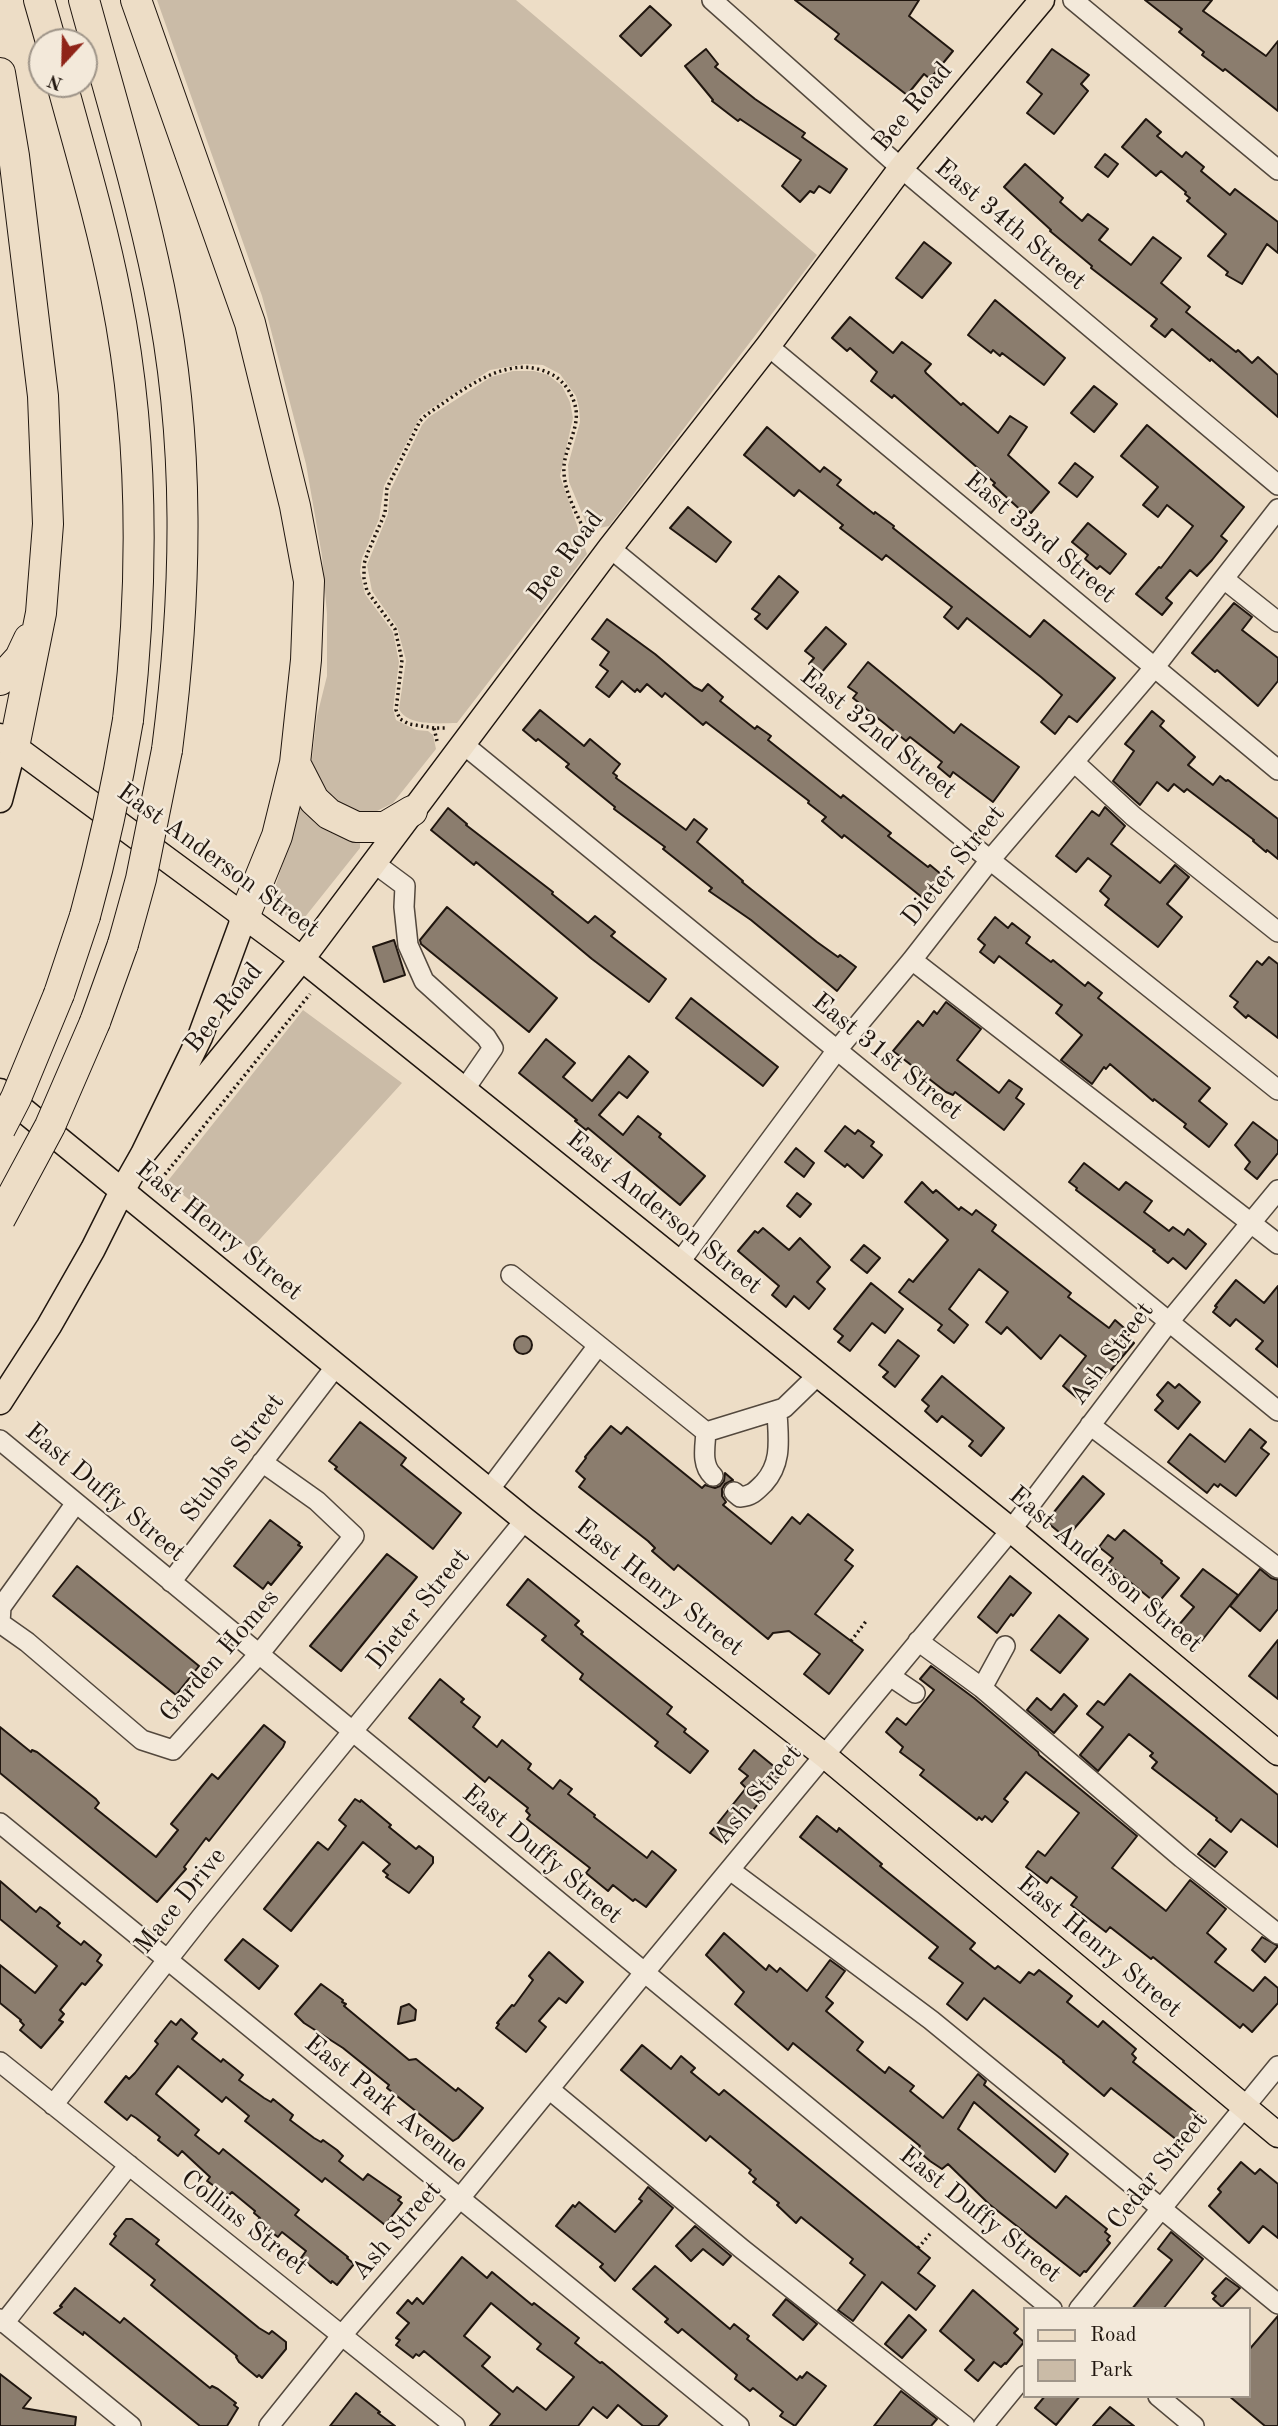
<!DOCTYPE html>
<html>
<head>
<meta charset="utf-8">
<style>
	body { margin:0 }
	#map { position:relative; width:1278px; height:2426px; overflow:hidden; background:#edddc6; font-family:"Old Standard TT",serif }
	canvas { display:block }
	.legend { position:absolute; left:1023px; top:2307px; width:228px; height:91px; box-sizing:border-box; background:#f3e9da; border:2px solid #9f9589; margin:0; padding:9px 12px; list-style:none; font-size:21px; color:#20160f }
	.legend li { display:flex; align-items:center; gap:14px; height:35px }
	.legend b { width:35px; border:2px solid #9f9589 }
	.north { position:absolute; left:28px; top:28px; width:70px; height:70px; box-sizing:border-box; background:#f3e9da; border:2px solid #9f9589; border-radius:50%; rotate:202deg; font-size:19px; font-weight:700; line-height:28px; text-align:center; color:#20160f }
	.north::after { content:''; display:block; margin:auto; width:24px; height:32px; background:#8f2418; clip-path:polygon(50% 0,100% 100%,50% 72%,0 100%) }
</style>
</head>
<body>
<div id="map">
<canvas width="1278" height="2426"></canvas>
<ul class="legend">
<li><b style="height:9px;background:#edddc6"></b>Road</li>
<li><b style="height:19px;background:#cabba7"></b>Park</li>
</ul>
<div class="north">N</div>
</div>
<script>
const ctx = document.querySelector('canvas').getContext('2d');
ctx.lineJoin = 'round';
function fill(path, color) { ctx.fillStyle = color; ctx.fill(path, 'evenodd'); }
function strokePath(path, color, width, dash) { ctx.strokeStyle = color; ctx.lineWidth = width; ctx.lineCap = dash ? 'butt' : 'round'; ctx.setLineDash(dash || []); ctx.stroke(path); }
function drawText(font, color, halo, rows, align = 'center') {
  ctx.font = font + ' "Old Standard TT",serif'; ctx.lineWidth = 5; ctx.setLineDash([]); ctx.textBaseline = 'middle'; ctx.strokeStyle = halo; ctx.fillStyle = color; for (const [text, x, y, turn = 0] of rows) {
    ctx.save(); ctx.translate(x, y); ctx.rotate((+turn || 0) * Math.PI / 180); ctx.textAlign = isNaN(turn) ? turn : align; if (halo) ctx.strokeText(text, 0, 0); ctx.fillText(text, 0, 0); ctx.restore();
  }
}
fill(new Path2D(`
	M157,0h359l301,255 -208,271 -20,4 -20,-48 -1,-17 12,-43 -1,-14 -3,-12 -16,-22 -17,-9 -18,-1 -35,6 -69,45 -37,71 -5,33 -17,39 -2,14 5,22 28,38 6,30 -6,47 3,11 20,10 12,1 5,4 3,14 -43,54 -20,10 -39,-2 -23,-45 6,-50 10,-40v-62l-5,-58 -16,-92 -44,-168z
	M513,371h21l14,4 14,11 8,16 3,16 -13,58 27,78 -130,169c-17,0 -49,4 -58,-14l7,-49 -9,-33 -25,-36 -5,-26 21,-51 2,-23 32,-66 7,-8 62,-40z
	M302,803c16,23 29,35 58,37v8l-55,69 -5,3c-16,-2 -23,-10 -22,-25l-5,-1z
	M303,1010l99,73 -151,166 -84,-67z`), '#cabba7');
const building = new Path2D(`
	M795,0h124l-10,16 44,35 -23,28 -6,-5 -17,21 -72,-56 4,-5z
	M1145,0h67l-9,11 63,45 12,-15v70l-53,-42 -2,2 -21,-16 2,-3 -25,-20 3,-3z
	M650,6l21,19 -30,31 -21,-20z
	M706,49l12,15 -3,3 40,32 50,34 -3,4 45,32 -17,24 -11,-7 -5,7 -4,-2 -10,11 -18,-16 19,-26 -61,-41 -2,2 -26,-20 1,-1 -28,-34z
	M1052,49l37,26 -8,9 7,7 -34,43 -27,-21 15,-19 -15,-12z
	M1146,119l15,13 -4,4 25,21 4,-5 18,15 -3,4 29,24 5,-6 43,33v31l-11,-9 -25,40 -16,-9 2,-3 -20,-16 18,-22 -39,-33 3,-3 -5,-4 1,-2 -25,-21 -5,5 -34,-29z
	M1105,154l13,10 -10,13 -13,-10z
	M1025,164l38,34 -3,4 22,19 6,-7 20,15 -9,11 32,25 22,-28 28,21 -20,25 29,24 -4,5 50,40 2,-2 14,13 6,-6 20,18v42l-67,-58 -1,2 -38,-32 -7,8 -14,-11 6,-7 -66,-51 1,-2 -42,-35 1,-1 -47,-43z
	M924,242l27,21 -29,35 -26,-20z
	M995,300l70,58 -21,27 -42,-32 -2,3 -7,-6 -2,3 -23,-18z
	M850,317l43,36 9,-11 29,22 -6,7 1,2 35,32 2,-2 35,30 12,-17 17,11 -19,28 41,37 -18,21 -3,-2 -3,3 -32,-29 2,-2 -101,-88 -2,3 -21,-17 6,-9 -27,-24 -3,3 -15,-13z
	M1094,386l23,18 -23,28 -23,-19z
	M1147,425l97,82 -23,29 6,5 -15,19 -15,16 -7,-6 -24,28 6,5 -10,12 -26,-21 23,-27 2,1 32,-42 -26,-21 -9,12 -15,-12 15,-18 -37,-31z
	M767,427l53,45 4,-5 17,13 -4,5 37,29 1,-2 19,14 -1,2 137,109 14,-17 71,58 -38,44 -8,-6 -14,18 -14,-12 21,-27 -21,-18 -74,-59 -9,11 -14,-12 8,-10 -66,-52 -4,5 -42,-32 3,-3 -44,-35 -5,6 -50,-41z
	M1075,463l18,14 -16,20 -18,-14z
	M688,507l43,35 -15,20 -46,-34z
	M1088,523l38,31 -16,20 -10,-8 -3,3 -12,-10 3,-4 -16,-13z
	M779,576l19,16 -31,37 -12,-10 5,-5 -8,-5z
	M1234,603l18,14 -10,13 36,28v23l-20,25 -41,-36 -2,2 -23,-19z
	M607,619l48,35 39,33 8,4 6,-7 15,13 -3,4 35,28 2,-3 14,10 -3,4 73,58 2,-3 48,38 -3,3 40,31 2,-2 12,10 -19,23 -79,-63 -2,3 -20,-17 4,-4 -18,-14 1,-2 -103,-79 -3,3 -38,-32 -3,4 -15,-13 -7,8 -3,-3 -2,3 -13,-11 -13,16 -13,-10 12,-16 -8,-6 9,-13 -17,-13z
	M826,627l20,17 -25,29 -12,-9 5,-6 -9,-7z
	M868,662l86,71 7,-9 58,43 -26,35 -40,-30 -3,5 -12,-10 4,-5 -32,-25 -4,4 -53,-43 4,-5 -9,-6z
	M540,710l44,36 6,-7 30,25 -7,9 4,3 -1,2 70,52 8,-11 13,10 -10,13 46,39 -1,1 75,60 21,15 2,-2 16,12 -19,24 -86,-71 -42,-29 3,-3 -49,-39 2,-2 -51,-38 1,-2 -49,-40 3,-3 -31,-25 -2,2 -13,-11z
	M1152,711l12,10 -4,5 35,31 -7,8 25,20 7,-9 6,5 2,-1 50,39v40l-11,-9 -1,2 -13,-11 1,-1 -67,-51 -3,3 -10,-8 -6,7 -11,-9 -17,23 -27,-24 21,-30 -9,-7z
	M1105,807l20,19 -14,18 49,39 15,-18 14,12 -22,27 15,13 -24,30 -53,-42 4,-6 -9,-8 11,-15 -23,-18 -12,14 -20,-16 36,-45 7,5z
	M448,808l19,16 -1,1 87,67 -1,2 36,29 7,-7 20,16 -4,4 55,43 -17,23 -57,-43 -116,-97 -2,3 -43,-35z
	M447,907l110,91 -28,34 -108,-88 -1,-4z
	M995,917l13,11 4,-5 18,14 -4,6 25,19 2,-2 32,26 3,-4 14,11 -4,5 112,90 -11,13 28,23 -18,23 -25,-20 2,-3 -32,-25 -1,2 -43,-37 -4,5 -2,-2 -12,17 -31,-24 21,-25 -26,-22 6,-8 -2,-1 -61,-48 -5,7 -14,-11 5,-7 -7,-6z
	M394,940l11,35 -21,7 -11,-35z
	M1269,957l9,7v74l-30,-23 -2,3 -12,-11 4,-5 -8,-6 27,-35 5,4z
	M691,998l87,69 -15,19 -87,-68z
	M946,1002l35,27 -24,31 42,33 10,-13 13,9 -6,9 8,6 -20,26 -49,-38 -2,3 -7,-3 -53,-41 25,-30 5,5 11,-15 3,3z
	M546,1039l29,24 -12,14 29,24 37,-45 19,16 -21,26 -8,-6 -20,23 24,20 15,-19 23,18 -2,3 46,39 -25,29 -92,-77 -2,2 -11,-9 2,-1 -58,-47z
	M1253,1122l25,19v12l-21,26 -12,-10 5,-7 -15,-17z
	M845,1126l10,8 3,-4 16,12 -3,4 11,9 -19,23 -16,-14 -2,3 -20,-16z
	M796,1148l18,15 -10,14 -19,-15z
	M1084,1163l35,27 7,-8 26,19 -8,11 25,19 4,-4 11,8 4,-6 18,15 -20,25 -13,-11 -5,5 -15,-12 2,-1 -79,-60 1,-2 -8,-6z
	M922,1182l11,11 3,-3 23,20 2,-3 11,8 4,-5 20,15 -4,6 79,62 -3,4 41,31 6,-8 15,13 -3,4 7,6 -51,60 -20,-17 23,-30 -26,-21 -19,24 -34,-32 -6,7 -15,-12 22,-30 -29,-23 -30,40 19,16 -14,18 -16,-13 4,-5 -43,-33 10,-13 4,3 35,-42 -43,-38z
	M797,1193l14,11 -11,13 -13,-11z
	M763,1228l26,22 11,-12 30,29 -13,15 8,7 -16,20 -15,-13 -8,11 -14,-12 7,-9 -41,-35 17,-20 3,2z
	M864,1245l16,13 -13,15 -16,-13z
	M1236,1280l28,23 14,-17v81l-22,-18 7,-8 -27,-22 -6,7 -17,-14 4,-5 -2,-1z
	M871,1283l32,26 -18,24 -13,-10 -22,28 -12,-9 5,-6 -9,-7z
	M514 1345a9 9 0 1 1 18 0a9 9 0 1 1-18 0Z
	M898,1340l21,16 -24,31 -12,-10 5,-5 -9,-7z
	M942,1376l62,52 -23,28 -12,-10 4,-5 -31,-25 -5,6 -12,-11 4,-5 -7,-6z
	M1168,1382l7,6 4,-4 21,18 -22,27 -23,-19 8,-9 -6,-6z
	M360,1422l46,36 -5,7 60,48 -28,36 -98,-80 2,-2 -8,-6z
	M611,1426l10,8 6,-7 75,61 3,-3 10,3 5,-2 4,-5 1,-8 8,7 -8,4 -3,5v7l4,6 -3,3 48,39 21,-27 8,7 8,-10 45,36 -8,10 8,6 -38,48 48,36 -34,44 -25,-20 16,-20 -31,-23 -16,2 -5,6 -90,-74 -4,5 -22,-19 3,-3 -7,-7 -69,-54 6,-8 -9,-8 10,-13 -1,-1z
	M1250,1429l16,13 -5,6 8,6 -33,42 -16,-12 -2,3 -4,-3 -7,9 -39,-31 22,-28 35,28z
	M1083,1476l21,18 -38,44 -18,-15 4,-4 -2,-2z
	M270,1520l30,23 -2,2 4,2 -31,38 -3,-3 -5,7 -29,-23z
	M1124,1530l38,31 -1,2 18,15 -22,26 -49,-40 5,-6 -14,-11 9,-12 7,5z
	M387,1554l30,23 -76,94 -31,-25z
	M77,1566l122,100 -23,29 -123,-99z
	M1203,1569l35,26 -38,48 -22,-17 16,-19 -13,-11z
	M1260,1569l11,9 7,2v29l-18,22 -30,-25z
	M1010,1576l21,17 -18,23 -2,-2 -14,19 -19,-16z
	M528,1579l51,42 -4,4 8,7 -2,2 91,73 -5,7 19,15 -2,3 24,19 -18,22 -35,-27 3,-4 -78,-63 3,-5 -41,-34 4,-4 -39,-31z
	M1059,1615l29,24 -28,34 -29,-23z
	M1278,1640v59l-29,-23z
	M931,1666l43,32 64,54 1,3 98,81 -25,32 54,43 24,-31 36,29 -19,24 19,16 -11,13 38,29 12,-14 13,11v15l-26,29 -9,-8 -3,4 -87,-71 -2,2 -41,-32 -4,5 -35,-27 6,-8 -26,-20 -4,6 -21,-16 12,-16 7,5 34,-43 -53,-41 -22,27 4,3 -16,20 -7,-6 -3,4 -3,-3 -2,3 -57,-45 4,-5 -24,-18 3,-5 -17,-15 11,-14 9,7 28,-35 -14,-11z
	M1130,1674l148,121v52l-37,-28 -10,13 -15,-12 1,-2 -65,-50 5,-6 -7,-6 3,-3 -24,-19 -31,37 -18,-16 23,-28 -16,-13 11,-13 6,4z
	M440,1679l24,20 -3,3 19,15 -7,10 24,20 5,-7 29,24 -3,5 25,20 7,-9 12,9 -4,5 27,21 -1,2 53,41 5,-7 24,19 -30,37 -11,-8 -2,2 -20,-16 -5,6 -22,-18 4,-5 -63,-49 3,-4 -4,-4 2,-3 -39,-31 -4,5 -76,-64z
	M1064,1694l13,12 -23,27 -27,-23 10,-12 14,12z
	M264,1725l21,17 -2,5 -74,94 -3,-3 -22,29 2,2 -29,33 -157,-129v-46l31,25 1,-2 5,2 59,47 3,4 -4,5 61,49 22,-27 -7,-6 41,-50 6,5z
	M754,1750l28,23 -56,72 -16,-12 36,-45 -5,-5 7,-7 -9,-7z
	M355,1799l5,3 1,-2 30,25 -2,2 27,22 3,-3 14,11v6l-24,30 -23,-16 2,-2 -5,-4 7,-7 -27,-22 -72,89 -27,-22 54,-67 10,8 18,-24 -7,-6z
	M817,1816l20,16 2,-4 43,36 -2,2 95,77 -5,6 25,20 3,-3 22,17 9,-11 5,3 5,-5 33,26 -5,6 31,25 5,-6 33,28 -4,5 4,4 -3,4 70,56 -21,26 -71,-56 -7,8 -41,-34 1,-1 -80,-63 -17,22 -20,-16 16,-21 -34,-25 9,-11 -138,-110z
	M1210,1839l17,13 -12,15 -17,-13z
	M0,1881l36,31 4,-5 6,4 14,12 -3,3 24,19 3,-4 17,14 -4,6 5,4 -17,20 -3,-2 -22,27 4,4 -5,6 4,2 -22,26 -21,-18 4,-5 -4,-4 1,-1 -21,-17v-38l35,28 22,-27 -57,-47z
	M724,1933l42,37 3,-5 8,7 3,-4 27,23 23,-31 15,11 -19,26 7,6 -7,8 37,31 -6,8 28,23 4,-6 25,19 -4,5 33,27 35,-44 8,7 -2,4 84,69 -13,18 -81,-70 -16,27 98,79 10,-12 41,33 -2,3 5,4 -3,4 3,3 -24,29 -2,-1 -4,5 -91,-72 -41,-40 -6,5 -12,-8 -13,-11 3,-4 -42,-34 -85,-69 -5,7 -53,-46 9,-12 -38,-37z
	M1262,1937l16,9 -13,16 -13,-12z
	M243,1939l35,27 -19,23 -34,-29z
	M549,1952l34,30 -17,21 -7,-5 -20,23 7,6 -20,25 -30,-24 3,-4 -2,-1 15,-18 2,1 19,-26 -4,-4z
	M321,1984l22,16 -1,2 4,2 -2,2 65,54 7,-1 40,32 2,-3 25,20 -25,30 -5,3 -66,-53 2,-3 -46,-37 -39,-25 -9,-9z
	M409,2004l7,6 -1,10 -17,4 3,-17z
	M181,2019l16,14 -5,6 29,23 2,-3 14,11 6,5 -4,5 25,18 7,4 2,-3 20,16 -3,5 24,18 7,4 2,-2 14,10 6,6 -4,5 24,19 5,-6 33,23 -3,3 4,3 -17,22 -60,-47 -3,4 -77,-61 4,-5 -23,-19 -4,5 -44,-36 -21,26 -1,2 43,36 -4,5 24,19 4,-5 76,61 -4,5 53,42 -1,1 7,6 -17,21 -5,-4 -1,2 -30,-25 5,-7 -24,-19 -4,5 -7,-5 -14,-11 3,-3 -6,-5 1,-2 -23,-19 -4,4 -21,-15 3,-4 -28,-26 -4,5 -20,-16 2,-3 -24,-19 -5,-3 -4,5 -22,-18 21,-26 3,3 6,-6 23,-29 -3,-3 16,-20 5,4z
	M642,2045l29,24 10,-13 14,12 -4,4 28,23 5,-5 206,168 -12,15 17,13 -19,24 -34,-28 -29,39 -15,-11 27,-35 -15,-12 3,-4 -52,-42 -5,6 -19,-18 2,-2 -26,-21 3,-3 -7,-6 2,-3 -41,-34 -4,5 -85,-71z
	M1241,2162l14,12 5,-5 18,15v54l-15,-12 -14,17 -40,-37 12,-14 -3,-3z
	M648,2187l25,21 -58,73 -15,-14 3,-3 -47,-38 17,-21 2,2 4,-5 36,30 27,-31 -3,-2z
	M126,2219h6l27,21 -3,4 103,84 10,6 3,-3 14,11v7l-24,29 -3,-3 -2,2 -18,-15 -3,-5 1,-1 -86,-71 4,-5 -45,-36 6,-8 -2,-2z
	M695,2226l36,30 -8,9 -20,-16 -12,12 -15,-15z
	M1171,2232l32,27 -40,50h-31l40,-49 -14,-11z
	M462,2257l25,21 5,-6 40,33 2,-2 45,35 -4,5 25,20 2,-1 65,54 -9,10h-15l-25,-21 -11,13 -14,-11 -15,19h-88l10,-12 -76,-63 -5,5 -3,-2 -3,4 -17,-13 4,-5 -4,-2 13,-15 -12,-10 11,-13 4,4 5,-6 6,6zM491,2303l50,41 -4,5 37,28 -28,33 -29,-23 -4,5 -31,-26 8,-9 -26,-21z
	M655,2266l75,63 4,-5 15,12 -2,3 50,41 3,-4 2,2 5,-6 19,14 -31,40 -15,-10 3,-4 -30,-24 -3,3 -15,-12 2,-4 -55,-46 -4,4 -13,-11 3,-3 -35,-30z
	M1226,2278l14,10 -18,19 -9,-8 3,-3 -4,-3z
	M75,2288l45,35 4,-5 86,70 2,-2 6,3 18,14 -2,2 4,3 -11,18h-27l-116,-94 -1,3 -29,-22 8,-6 -2,-1z
	M973,2290l45,39 -4,4 10,9 -18,22 -1,-1 -4,4 -7,-5 -16,19 -13,-11 9,-10 -34,-29z
	M786,2299l31,25 -14,16 -30,-25z
	M909,2315l17,15 -24,28 -17,-14z
	M1278,2316v110h-13l-36,-30h19v-45z
	M0,2374l31,24 -8,10 53,9 -1,9h-75z
	M901,2391l36,28 -6,7h-57z
	M356,2393l24,19 -2,1 17,13h-65z
	M1045,2396h35l-24,29 -21,-17z
	M1110,2407l24,19h-41z`);
fill(building, '#8b7d6e');
strokePath(building, '#20160f', 2);
const minor = new Path2D(`
	M712,0l189,168 377,317
	M1073,0l205,170
	M768,346l510,424
	M610,548l380,312 288,230
	M1224,579l54,43
	M463,744l815,667
	M1074,762l59,54 145,116
	M374,863l31,23 -1,21 4,38 16,36 62,56 7,11 -29,42
	M912,960l366,284
	M679,1263l158,-213 75,-90 78,-100 164,-192 124,-159
	M511,1275l195,157 78,-24 34,-33
	M1090,1425l188,143
	M706,1432c-1,15 -5,33 7,44
	M0,1440l1052,869
	M489,1490l108,-143
	M734,1492l6,5c12,-1 16,-6 24,-14 19,-21 14,-45 13,-72
	M76,1503l-75,104 -1,16 27,19 115,98 31,10 86,-96 95,-118 -37,-35 -55,-39
	M171,1582l165,-216
	M918,1641l64,47 200,170 96,76
	M890,1676l25,17
	M982,1688l23,-42
	M0,1823l739,603
	M730,1870l201,150 347,284
	M0,2062l455,364
	M549,2089l193,160 223,177
	M53,2105l149,-189 323,-396
	M1079,2309l199,-243
	M0,2319l131,107
	M4,2323l125,-158
	M1158,2396l36,30
	M269,2426l73,-91 118,-137 184,-225 367,-443 157,-207 110,-133
	M983,2426l41,-50`);
const major = new Path2D(`
	M0,736l302,223 709,571 267,223
	M0,800l14,-53
	M0,1091l525,429 300,236 453,379
	M143,1154l159,-195 308,-411 158,-202 133,-178 141,-168
	M0,1402l49,-76 44,-77 29,-58 21,-37 57,-117 44,-120`);
const highway = new Path2D(`
	M39,0l12,42
	M84,0c26,95 55,190 75,287 32,154 28,307 8,463
	M136,0l114,323 45,183 14,75 -3,79 -11,103 -18,73 -33,81
	M0,73l14,83 29,240 5,128 -7,89 -27,134
	M62,84c19,70 40,140 54,212 28,140 28,282 12,424
	M0,680l20,-22 9,-19
	M295,763l19,37 15,14 27,13h29l27,-16
	M59,994l26,-78
	M95,1022l28,-78`);
strokePath(minor, '#53483d', 22);
strokePath(major, '#20160f', 27);
strokePath(highway, '#20160f', 32);
strokePath(new Path2D(`
	M434,728l-25,-4 -9,-5 -4,-9 6,-50 -7,-31 -28,-38 -3,-13v-14l4,-12 17,-39 2,-25 33,-67 6,-6c35,-23 82,-65 127,-40 12,7 21,21 23,35 3,21 -14,42 -12,63 1,21 14,43 22,61
	M437,741l-3,-13h14
	M158,1183l152,-189
	M851,1641l16,-21
	M918,2248l12,-14`), '#20160f', 3.5, [2, 3.5]);
strokePath(minor, '#f3e9da', 19);
strokePath(major, '#edddc6', 24);
strokePath(highway, '#edddc6', 30);
const highwayBridge = new Path2D(`
	M85,916c18,-65 32,-130 43,-196
	M123,944l18,-65 26,-129
	M0,1129l16,-31 43,-104
	M0,1219l50,-93 45,-104`);
strokePath(highwayBridge, '#20160f', 32, []);
strokePath(highwayBridge, '#edddc6', 30);
drawText('26px', '#20160f', '#f3e9da', [
	["Bee Road",913,107,-50],
	["East 34th Street",1010,225,40],
	["East 33rd Street",1040,538,40],
	["Bee Road",566,557,-53],
	["East 32nd Street",878,734,39],
	["East Anderson Street",218,861,36],
	["Dieter Street",954,866,-51],
	["Bee Road",224,1008,-51],
	["East 31st Street",887,1057,39],
	["East Anderson Street",664,1213,39],
	["East Henry Street",219,1231,39],
	["Ash Street",1112,1354,-53],
	["Stubbs Street",233,1458,-53],
	["East Duffy Street",105,1493,40],
	["East Anderson Street",1105,1570,40],
	["East Henry Street",659,1588,38],
	["Dieter Street",419,1609,-51],
	["Garden Homes",220,1656,-49],
	["Ash Street",758,1795,-50],
	["East Duffy Street",542,1855,40],
	["Mace Drive",181,1901,-51],
	["East Henry Street",1099,1947,40],
	["East Park Avenue",386,2104,39],
	["Cedar Street",1158,2171,-51],
	["East Duffy Street",980,2215,39],
	["Collins Street",244,2223,38],
	["Ash Street",397,2231,-49]
]);
</script>
</body>
</html>
